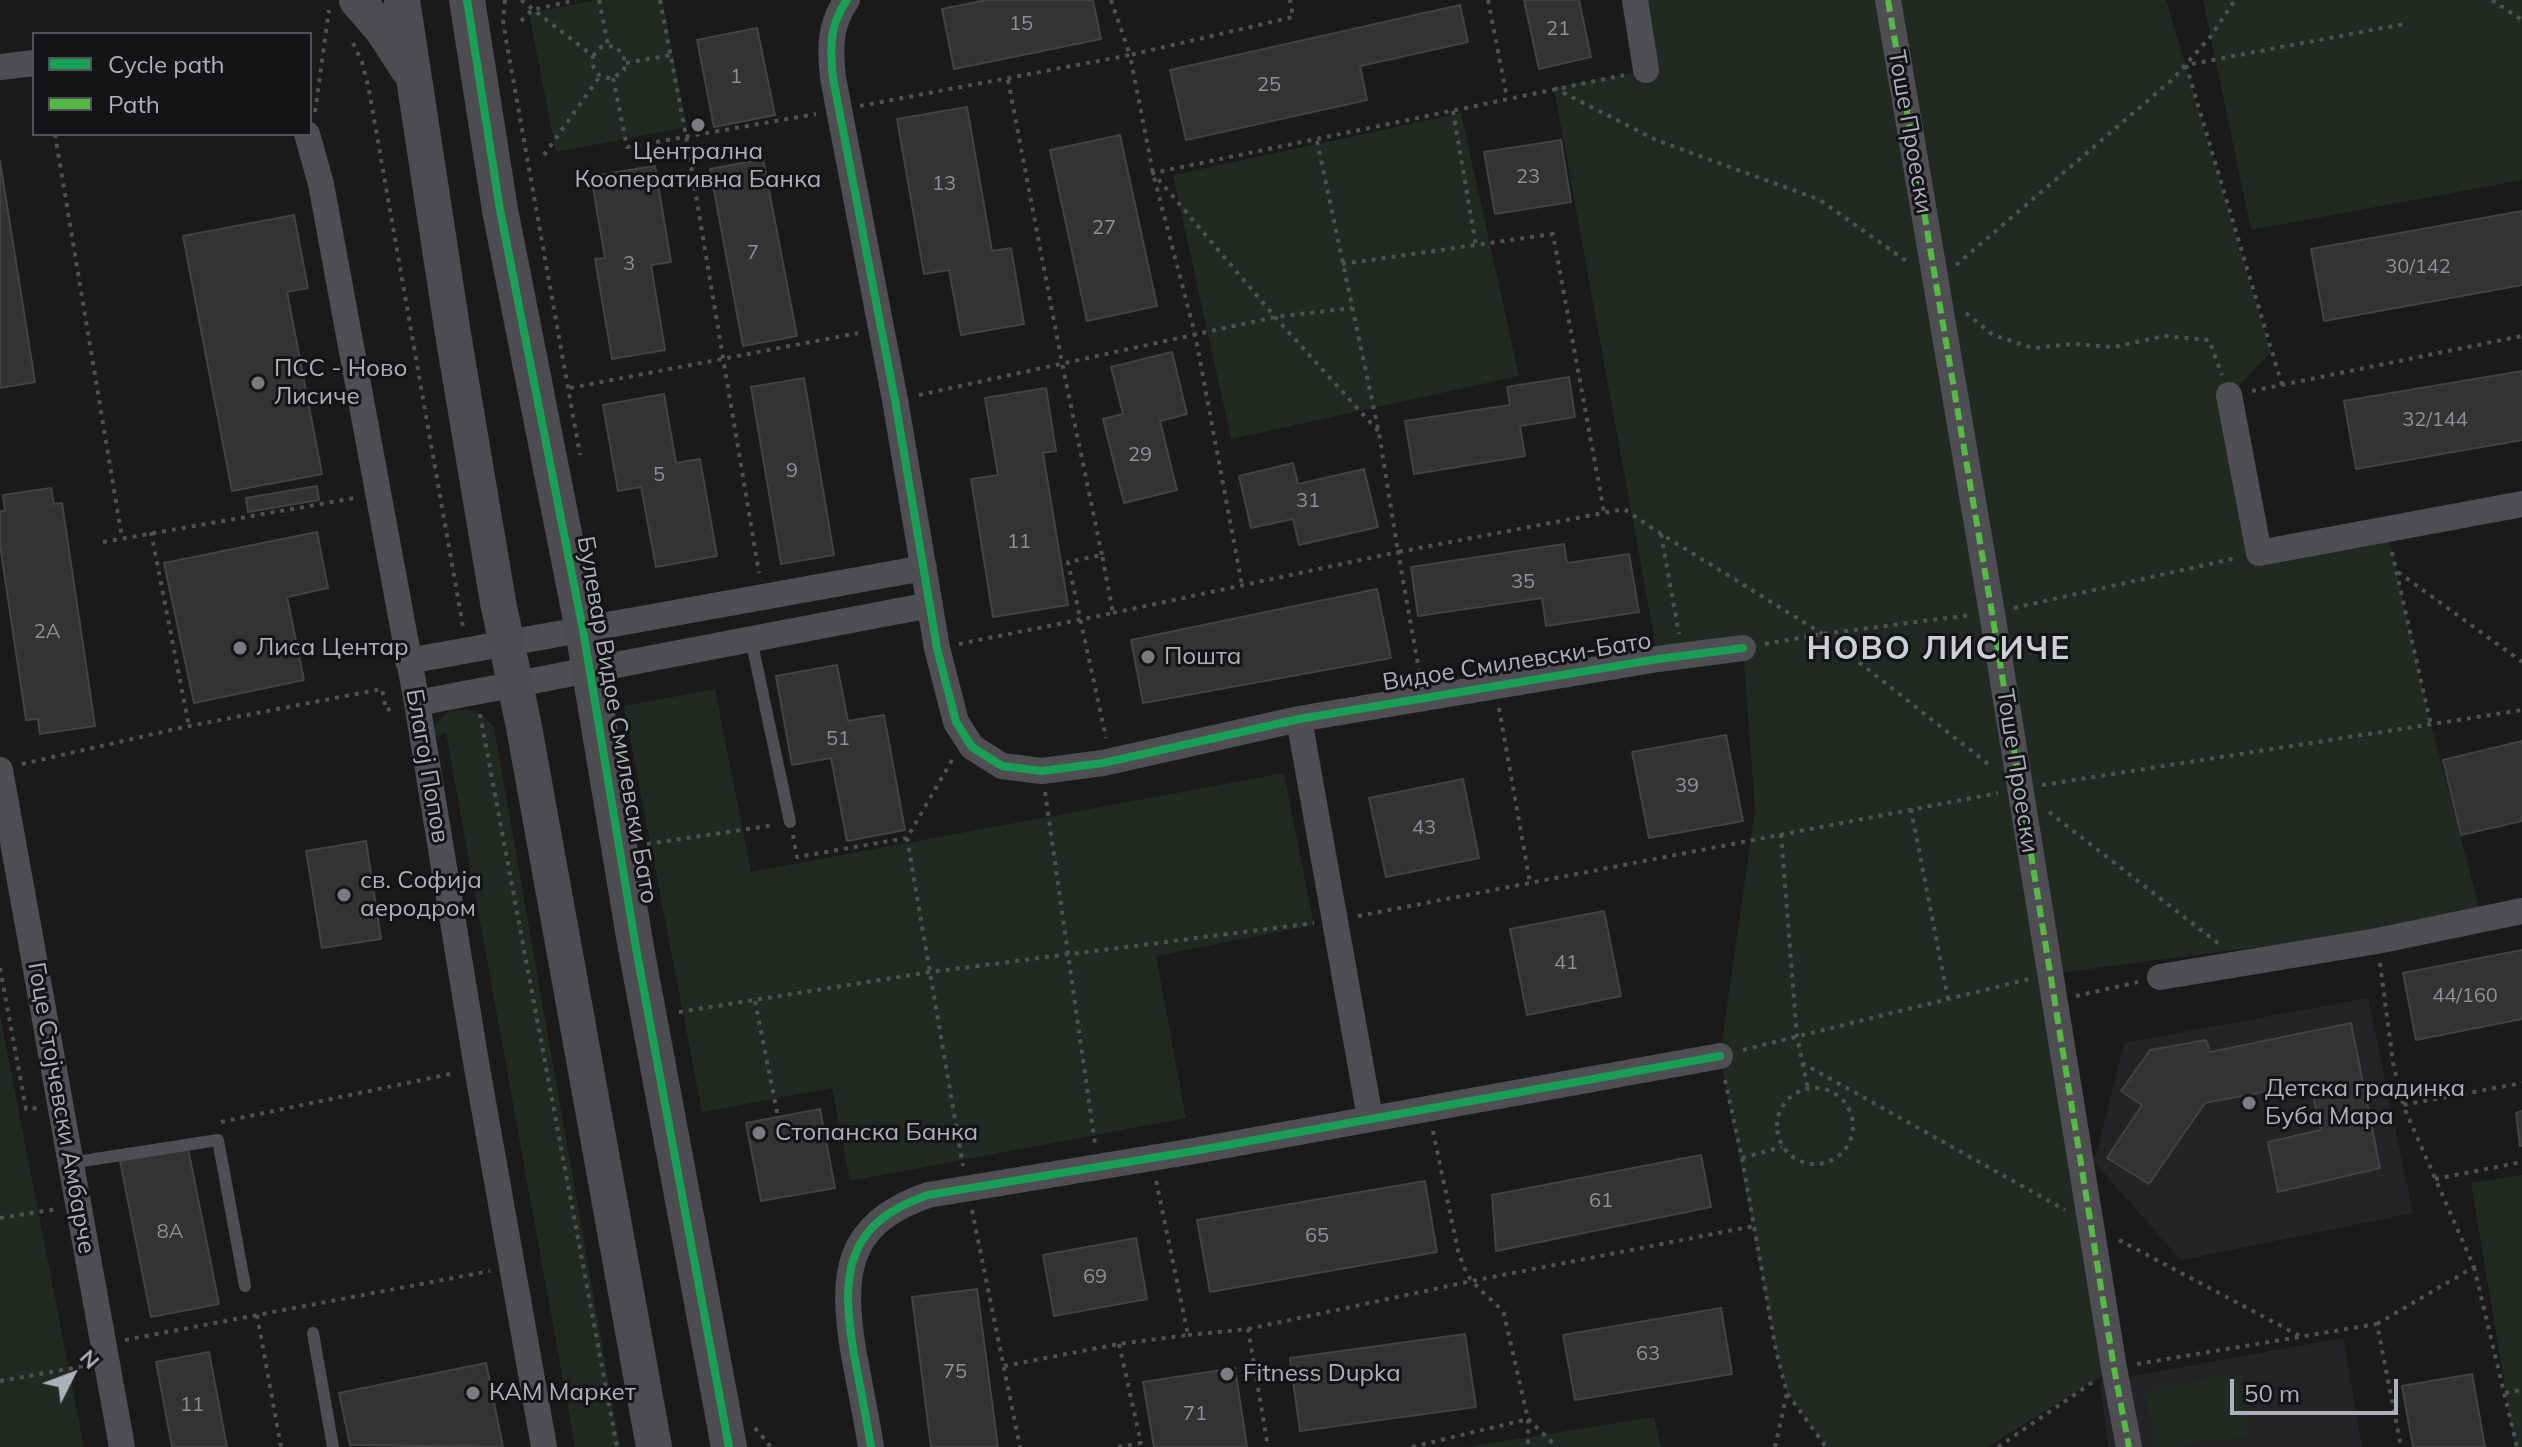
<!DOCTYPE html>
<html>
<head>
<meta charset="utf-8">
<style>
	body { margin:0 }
	#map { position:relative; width:2522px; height:1447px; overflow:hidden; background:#1a1a1a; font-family:Mulish,sans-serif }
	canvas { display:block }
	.legend { position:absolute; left:32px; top:32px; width:280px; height:104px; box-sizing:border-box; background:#141416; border:2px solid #515258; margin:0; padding:10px 14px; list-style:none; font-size:24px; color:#adb0ba }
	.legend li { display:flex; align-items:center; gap:16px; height:40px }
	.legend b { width:40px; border:2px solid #515258 }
	.north { position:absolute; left:32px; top:1335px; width:80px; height:80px; -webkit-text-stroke:6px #141416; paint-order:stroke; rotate:48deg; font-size:22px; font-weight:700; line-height:32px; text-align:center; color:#adb0ba }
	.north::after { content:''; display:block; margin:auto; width:28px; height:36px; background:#adb0ba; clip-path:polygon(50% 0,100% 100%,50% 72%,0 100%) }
	.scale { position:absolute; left:2230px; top:1379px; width:168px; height:36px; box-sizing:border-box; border:4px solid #adb0ba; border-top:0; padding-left:10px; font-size:24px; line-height:28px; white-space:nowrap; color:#adb0ba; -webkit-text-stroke:6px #141416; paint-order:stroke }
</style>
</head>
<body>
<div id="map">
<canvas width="2522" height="1447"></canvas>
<ul class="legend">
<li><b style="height:10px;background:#1a9f57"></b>Cycle path</li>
<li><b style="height:10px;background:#58b947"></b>Path</li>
</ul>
<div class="north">N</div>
<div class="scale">50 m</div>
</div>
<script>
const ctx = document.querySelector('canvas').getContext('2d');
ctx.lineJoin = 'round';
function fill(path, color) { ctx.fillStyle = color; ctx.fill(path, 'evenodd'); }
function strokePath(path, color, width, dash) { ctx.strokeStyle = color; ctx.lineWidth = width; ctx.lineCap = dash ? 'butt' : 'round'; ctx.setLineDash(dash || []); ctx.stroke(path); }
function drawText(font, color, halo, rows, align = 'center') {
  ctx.font = font + ' Mulish,sans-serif'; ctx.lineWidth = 6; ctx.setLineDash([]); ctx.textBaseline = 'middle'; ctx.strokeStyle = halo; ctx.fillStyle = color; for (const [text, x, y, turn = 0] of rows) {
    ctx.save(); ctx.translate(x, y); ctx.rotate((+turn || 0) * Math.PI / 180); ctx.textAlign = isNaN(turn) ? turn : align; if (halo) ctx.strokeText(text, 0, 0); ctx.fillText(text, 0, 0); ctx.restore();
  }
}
fill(new Path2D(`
	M2368,998l45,215 -232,47 -87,-98 30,-119z
	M2343,1338l19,109h-254l-8,-65z`), '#242426');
fill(new Path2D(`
	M597,0h65l25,127 -131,25 -27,-139z
	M1635,0h531l105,352 -42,44 30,156 128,-23 44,196 51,193 -432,56 64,394 -126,79h-162l-39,-54 -11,-42 -56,-295 35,-246 -12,-161 -85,10 -104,-571 92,-18z
	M2203,0h319v180l-271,50z
	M1461,113l58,263 -288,63 -58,-264z
	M715,689l36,183 533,-99 30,152 -158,31 30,162 -336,63 -18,-93 -130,24 -78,-406z
	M468,709l16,8 10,10 126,720h-45l-129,-714 -16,6 7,-17 12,-11z
	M0,1015l84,432h-84z
	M2522,1175v272h-7l-44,-264z
	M2242,1373l9,62 -79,12h-18l-9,-59z
	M1654,1417l7,30h-194z`), '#222923');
const building = new Path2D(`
	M986,0h107l8,39 -147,30 -12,-60z
	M1524,0h55l12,57 -52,12z
	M1460,5l8,37 -108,24 7,34 -181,40 -16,-70z
	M757,28l18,87 -61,12 -17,-87z
	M967,107l25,144 19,-3 13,76 -63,11 -12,-65 -25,4 -27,-155z
	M1120,135l37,171 -70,15 -37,-171z
	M1561,140l10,62 -76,12 -11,-62z
	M763,159l34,177 -54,10 -33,-177z
	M0,161l35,221 -35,6z
	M655,166l16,96 -20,3 14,85 -53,9 -17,-100 10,-1 -14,-82z
	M2522,211v74l-198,36 -13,-72z
	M294,215l14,73 -21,4 35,182 -90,17 -49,-255z
	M1172,352l15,62 -27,7 17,69 -53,13 -21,-84 20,-5 -12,-47z
	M2522,371v69l-166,29 -12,-68z
	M1569,377l6,40 -55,9 5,30 -111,18 -9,-53 105,-16 -3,-18z
	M804,378l30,177 -53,9 -30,-177z
	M1046,388l10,63 -13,2 25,152 -75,12 -22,-138 27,-4 -13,-77z
	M664,394l12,69 24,-4 17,97 -61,11 -15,-80 -23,4 -15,-86z
	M1293,463l5,21 66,-15 14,58 -79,18 -6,-26 -42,9 -12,-52z
	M317,486l2,14 -71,12 -2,-14z
	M51,488l3,16 8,-1 33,223 -55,8 -2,-15 -12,1 -26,-175v-34h5l-2,-16z
	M317,532l11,56 -41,9 17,83 -110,23 -30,-140z
	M1564,544l3,19 62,-9 10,58 -93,14 -4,-28 -124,18 -7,-49z
	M1377,589l14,69 -248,45 -12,-63z
	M837,665l11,56 36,-6 21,115 -58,11 -16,-83 -39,7 -16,-89z
	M1726,735l17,86 -94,17 -17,-86z
	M2522,741v80l-61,14 -18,-75z
	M1463,779l16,79 -93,19 -17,-79z
	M366,841l15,98 -59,9 -16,-97z
	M1604,911l17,85 -94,19 -17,-86z
	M2522,950v69l-106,21 -13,-67z
	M2351,1023l29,145 -102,24 -10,-50 53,-12 -11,-47 -105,20 -56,81 -42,-26 35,-53 -21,-14 29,-41 56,-10 4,12z
	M820,1109l15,79 -74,13 -15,-78z
	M2522,1111v35h-2l-4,-33z
	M188,1148l31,156 -68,13 -31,-156z
	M1701,1155l10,52 -215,44 -4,-56z
	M1425,1181l12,71 -227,40 -13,-72z
	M1136,1238l11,61 -93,17 -11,-61z
	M977,1289l21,158h-67l-19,-150z
	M1721,1308l11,66 -157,26 -12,-65z
	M1465,1334l11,73 -176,24 -10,-73z
	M209,1352l18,95h-55l-16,-85z
	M486,1363l17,84 -153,-2 -11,-52z
	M1235,1368l12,79h-93l-11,-65z
	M2472,1374l13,73h-72l-11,-61z`);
fill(building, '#333334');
strokePath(building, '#434346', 2);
strokePath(new Path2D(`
	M505,0l-2,20 4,25 73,410
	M521,0l72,56c-2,15 5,23 20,22l11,-8v-14l-9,-10 -14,1 -8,9
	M599,0l9,45
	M660,0l26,136 73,437
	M1111,0l19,55 163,-38 -3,-17
	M1488,0l19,98
	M2492,0l30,20
	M521,21l11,-11 44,-10
	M38,32v2
	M353,43l9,19 7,28 94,537
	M626,63l45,-8
	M613,78l14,69 189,-33
	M1008,80l54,283 40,192
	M1554,88l102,52 164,60 89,63
	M860,106l270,-51 23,118 42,161 47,251
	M1453,111l23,135
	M315,112l14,-102
	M55,134l67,404
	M1317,141l62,292 19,119 226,-43 37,25 162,100 169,133
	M544,155l56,-79
	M1342,264l211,-30 51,278
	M1956,265l217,-186 38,-43 24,-36
	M1966,313l27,22 40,13 40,-4 41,3 50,-11 45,4 13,35
	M2282,385l-96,-320 218,-41
	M570,388l288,-55
	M2252,391l270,-55
	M919,395l356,-78 77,-9
	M1378,431l-103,-114 -122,-144 471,-98
	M151,532l38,194
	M1661,534l18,100
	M103,542l252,-44
	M2392,552l39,173
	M2398,572l124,90
	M2014,608l222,-50
	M1113,613l285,-61 22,124
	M959,644l154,-31 -11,-58 -34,7 38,176
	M1765,644l58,-10 147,-19
	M1499,708l31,175
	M480,714l137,733
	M952,760l-45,78 56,328
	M22,764l167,-38 193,-37 4,21 10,-2
	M2042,785l480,-75
	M1045,792l50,352
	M1911,809l37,190
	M2049,812l170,132
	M1781,834l16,203 11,52
	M793,835l4,22 110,-19
	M647,844l128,-19
	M1358,916l640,-123
	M2380,963l13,100 10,41
	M0,968l26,141 13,-1
	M2076,996l62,-14
	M755,1001l23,116
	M679,1012l251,-40 384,-49
	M1743,1050l286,-71
	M1802,1063l263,147
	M1725,1080l17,78 34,193 11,42 39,54
	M1777 1126a38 38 0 1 1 76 0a38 38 0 1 1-76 0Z
	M221,1122l234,-49
	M1433,1131l25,120c4,10 7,22 14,30 10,12 23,20 32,33l24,105v28
	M1742,1158l40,-11
	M2435,1179l87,-17
	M972,1210l48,237
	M0,1218l57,-9
	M2119,1240l181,96
	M2474,1267l43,180
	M257,1315l24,132
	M2377,1324l97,-57 -71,-162 119,-22
	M1248,1329l224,-48 282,-55
	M1188,1335l60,-6 20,118
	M125,1340l365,-69
	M1119,1344l22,99
	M2137,1364l240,-40 24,123
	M1004,1366l115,-22 69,-9 -32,-155
	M0,1381l84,-15
	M2505,1393l17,-3
	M1528,1419l29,28
	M755,1428l16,19
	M1118,1447l23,-4v4
	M1412,1447l116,-28
	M1775,1447l12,-54
	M1998,1447l95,-65`), '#505154', 4, [4, 6]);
strokePath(new Path2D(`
	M751,639l39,183
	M70,1163l148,-23 27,146
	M313,1333l20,114`), '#4f4f53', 12);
strokePath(new Path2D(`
	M847,0c-18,25 -17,49 -14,78l62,322 42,248 19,74 16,25 30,19 40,5 61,-8 196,-44 359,-60 85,-11
	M1635,0l11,70
	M1888,0l104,613 122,755 15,79
	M0,67l34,-4
	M307,134l14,50 96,519 60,365 67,379
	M2229,395l30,158 263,-49
	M408,661l516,-93
	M417,703l513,-98
	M1299,719l71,399
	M0,770l122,677
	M2160,977l217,-36 145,-30
	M871,1447c-5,-31 -11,-61 -17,-92 -13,-78 -11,-131 74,-160l266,-44 526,-95`), '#4f4f53', 26);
strokePath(new Path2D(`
	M357,0l25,29 26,40
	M402,0l51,334 45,268 26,125 130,720
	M467,0l33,210 83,420 53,318 93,499`), '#4d4d51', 36);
strokePath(new Path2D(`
	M1888,0l104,613 122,755 15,79`), '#58b947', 6, [12, 6]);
strokePath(new Path2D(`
	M467,0l33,210 83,420 53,318 93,499
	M847,0c-18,25 -17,49 -14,78l62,322 42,248 19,74 16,25 30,19 40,5 61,-8 196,-44 359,-60 85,-11
	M871,1447c-5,-31 -11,-61 -17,-92 -13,-78 -11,-131 74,-160l266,-44 526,-95`), '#1a9f57', 8);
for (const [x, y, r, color] of [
	[698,125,8,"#7a7c82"],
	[258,383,8,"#7a7c82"],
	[240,648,8,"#7a7c82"],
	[1148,657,8,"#7a7c82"],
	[344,895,8,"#7a7c82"],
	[2249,1103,8,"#7a7c82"],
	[759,1133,8,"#7a7c82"],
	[1227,1374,8,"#7a7c82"],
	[473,1393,8,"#7a7c82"]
]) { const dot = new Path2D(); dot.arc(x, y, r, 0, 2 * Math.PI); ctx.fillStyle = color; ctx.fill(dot); strokePath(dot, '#141416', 3); }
drawText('20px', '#8e9198', null, [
	["15",1021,24],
	["21",1558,29],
	["1",736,77],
	["25",1269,85],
	["23",1528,177],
	["13",944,184],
	["27",1104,228],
	["7",753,253],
	["3",629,264],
	["30/142",2418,267],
	["32/144",2435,420],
	["29",1140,455],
	["9",792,471],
	["5",659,475],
	["31",1308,501],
	["11",1019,542],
	["35",1523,582],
	["2А",47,632],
	["51",838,739],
	["39",1687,786],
	["43",1424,828],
	["41",1566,963],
	["44/160",2465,996],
	["61",1601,1201],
	["8А",170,1232],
	["65",1317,1236],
	["69",1095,1277],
	["63",1648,1354],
	["75",955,1372],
	["11",192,1405],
	["71",1195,1414]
]);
drawText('24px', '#adb0ba', '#141416', [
	["Тоше Проески",1910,132,80],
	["Видое Смилевски-Бато",1517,662,-9],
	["Булевар Видое Смилевски Бато",617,720,80],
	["Благој Попов",427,766,80],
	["Тоше Проески",2017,771,81],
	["Гоце Стојчевски Амбарче",61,1108,80]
]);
drawText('24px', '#adb0ba', '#141416', [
	["Централна",698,152,"center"],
	["Кооперативна Банка",698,180,"center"],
	["ПСС - Ново",274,369],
	["Лисиче",274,397],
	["Лиса Центар",256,648],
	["Пошта",1164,657],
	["св. Софија",360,881],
	["аеродром",360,909],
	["Детска градинка",2265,1089],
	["Буба Мара",2265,1117],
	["Стопанска Банка",775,1133],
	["Fitness Dupka",1243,1374],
	["КАМ Маркет",489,1393]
], 'left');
ctx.letterSpacing = '2px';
drawText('bold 32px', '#cdd0d6', '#141416', [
	["НОВО ЛИСИЧЕ",1939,649]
]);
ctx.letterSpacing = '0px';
</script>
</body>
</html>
